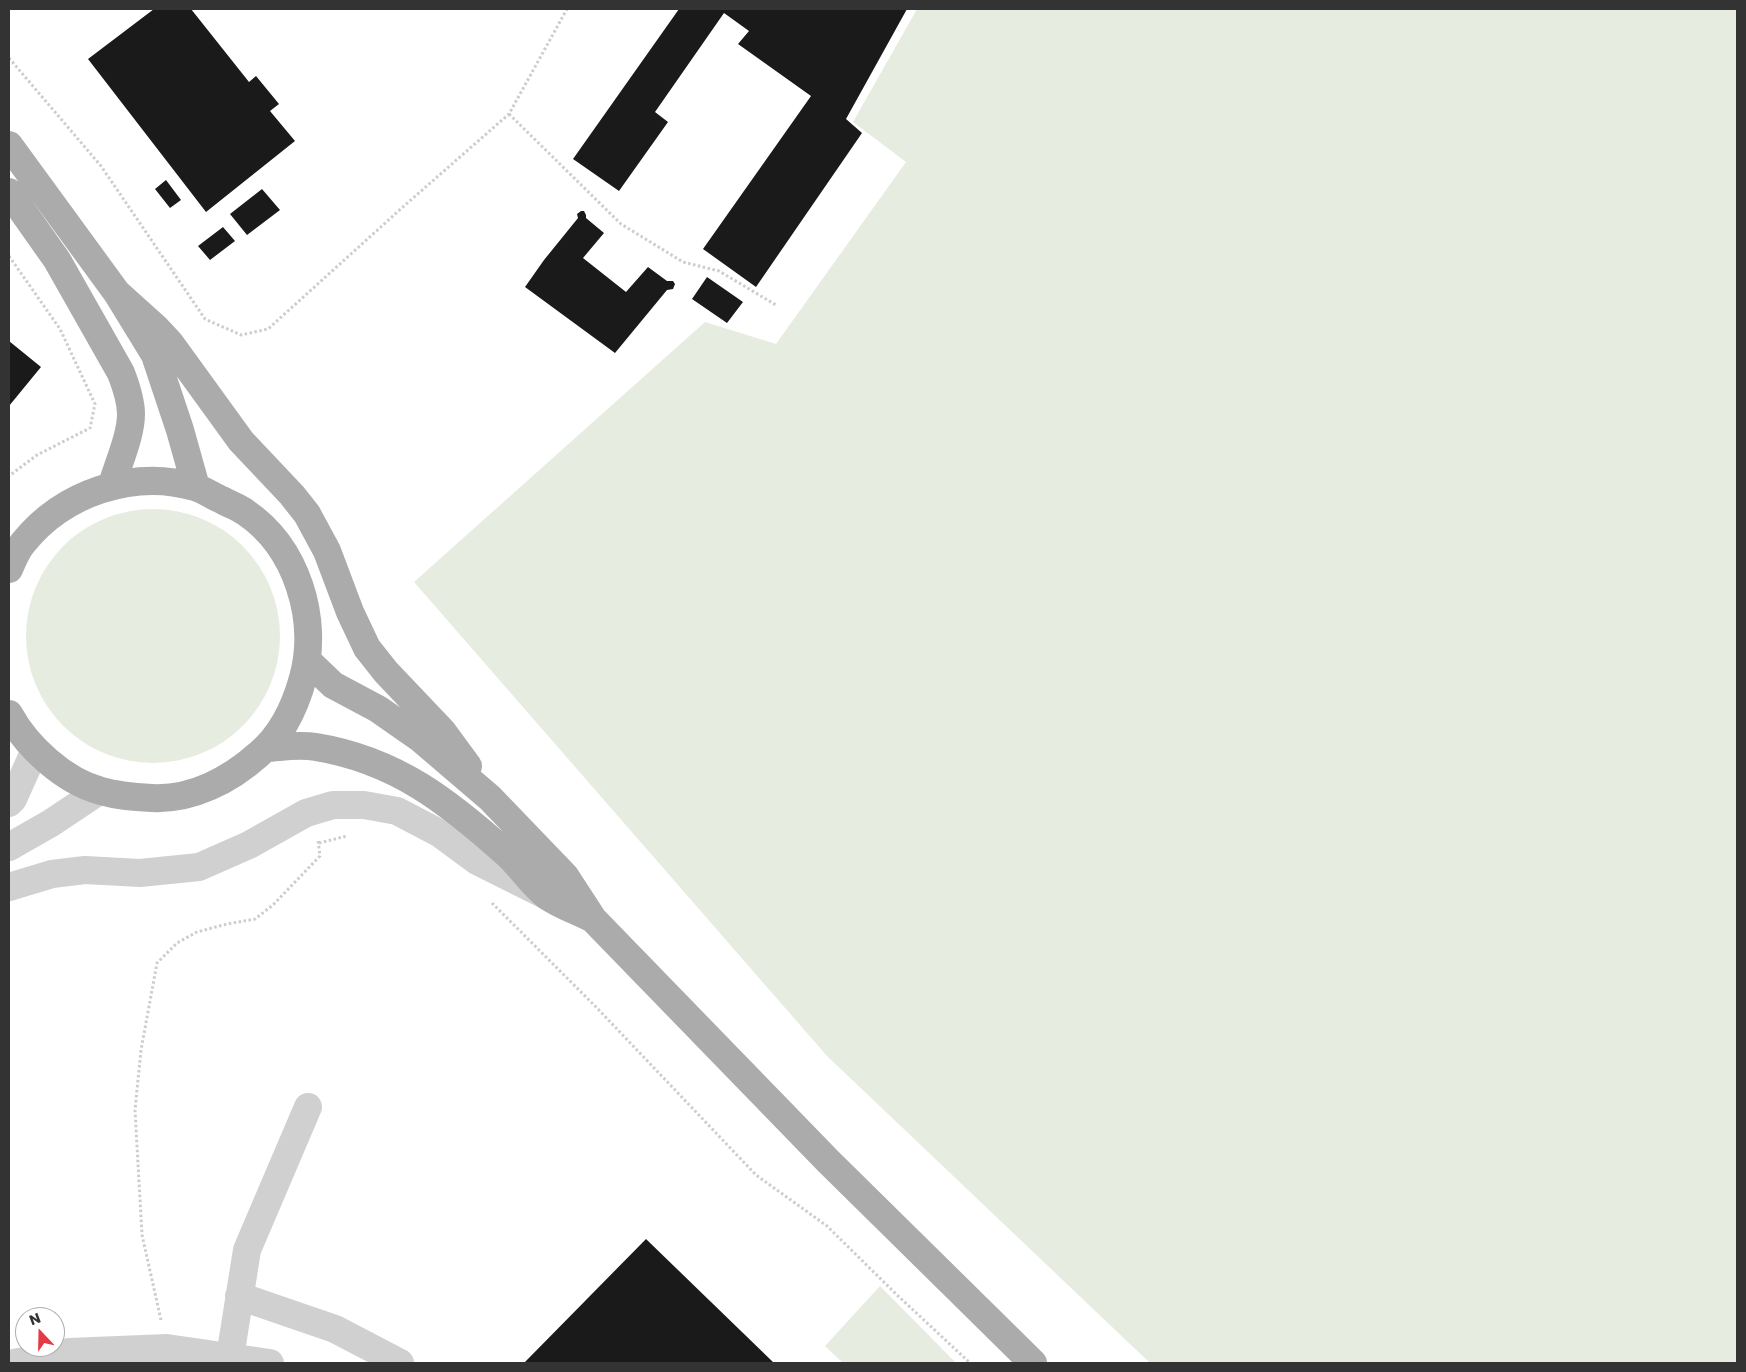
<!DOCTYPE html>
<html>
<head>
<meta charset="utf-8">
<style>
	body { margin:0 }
	#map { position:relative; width:1746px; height:1372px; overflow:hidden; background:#fff; font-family:Poppins,sans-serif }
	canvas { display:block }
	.frame { position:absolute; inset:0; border:10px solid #333; pointer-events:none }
	.north { position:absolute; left:15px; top:1307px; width:50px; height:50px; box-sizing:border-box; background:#fff; border:1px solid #adadad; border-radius:50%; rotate:339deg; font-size:14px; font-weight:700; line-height:20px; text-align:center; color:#333 }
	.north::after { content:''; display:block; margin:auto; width:18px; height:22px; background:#e63946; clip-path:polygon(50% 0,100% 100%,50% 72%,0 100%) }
</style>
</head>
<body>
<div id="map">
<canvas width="1746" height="1372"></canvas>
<div class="frame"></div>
<div class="north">N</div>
</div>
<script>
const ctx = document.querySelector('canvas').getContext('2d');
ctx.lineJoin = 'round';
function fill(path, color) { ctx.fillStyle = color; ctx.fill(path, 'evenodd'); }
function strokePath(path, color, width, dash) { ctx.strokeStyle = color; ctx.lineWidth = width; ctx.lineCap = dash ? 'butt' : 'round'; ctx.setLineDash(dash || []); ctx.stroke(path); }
fill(new Path2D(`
	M917,9h820v1354h-587l-323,-307 -413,-474 291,-260 71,22 130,-182 -53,-40z
	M26 636a127 127 0 1 1 254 0a127 127 0 1 1-254 0Z
	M880,1286l76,77h-113l-18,-17z`), '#e6ecdf');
fill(new Path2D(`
	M154,9h37l58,73 7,-6 23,28 -9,7 25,30 -89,71 -118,-153z
	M679,9h228l-61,110 16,14 -106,154 -53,-38 108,-153 -73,-52 11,-13 -25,-18 -69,99 13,10 -49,69 -46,-32z
	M166,180l15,20 -11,8 -15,-19z
	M262,189l18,21 -33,25 -17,-21z
	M581,211h3l2,4v3l18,15 -21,25 43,34 22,-25 19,14h6l2,3 -2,5 -6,1 -52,63 -90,-66 19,-27 34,-42 -1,-4z
	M223,227l12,14 -25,19 -12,-14z
	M707,277l36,25 -16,21 -35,-24z
	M9,341l32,26 -32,39z
	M646,1239l128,124h-250z`), '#1a1a1a');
strokePath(new Path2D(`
	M9,58l92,108 104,153 36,16 27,-6 136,-123 105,-92 58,-105
	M509,114l112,110 62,38 36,9 57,34
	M9,256l51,73 35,75 -5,24 -53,27 -28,21
	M319,843l28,-7
	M492,903l104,104 160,168 71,51 69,68 74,69
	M161,1320l-19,-85 -7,-125 6,-60 16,-87 20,-20 20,-11 30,-8 28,-5 18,-14 47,-49 -2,-16`), '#cdcdcd', 3, [2.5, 2.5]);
strokePath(new Path2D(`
	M9,803l4,-4 22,-49
	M9,847l42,-24 48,-32
	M9,887l43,-13 33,-4 55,3 59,-6 50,-22 57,-32 27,-8h31l33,6 42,22 38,28 68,34
	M239,1296l96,33 65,34
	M230,1357l17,-107 61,-143
	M14,1363l55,-11 98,-4 103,15`), '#d0d0d0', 28);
strokePath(new Path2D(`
	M9,145l108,148 38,62 25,75 16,57
	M9,192l48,68 64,113c5,13 10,27 10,41 0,22 -13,50 -19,71
	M117,293l40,36 13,14 71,98 51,54 15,19 20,37 23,61 17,36 19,24 57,60 25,34
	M9,569c4,-9 8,-19 14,-26 40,-50 110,-74 172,-56 9,3 18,9 27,13 7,4 16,7 23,12 52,35 74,107 58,166 -8,29 -21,57 -44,76 -29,26 -67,46 -107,44 -18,-1 -34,-2 -51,-7 -37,-10 -74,-44 -92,-77
	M308,661l25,24 45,24 43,30 69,59 75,78 28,43 235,242 205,202
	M266,748c17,-1 33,-4 50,-1 80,13 133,55 192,108 13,12 25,31 39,41 13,9 30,15 44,22`), '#ababab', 28);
</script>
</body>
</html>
